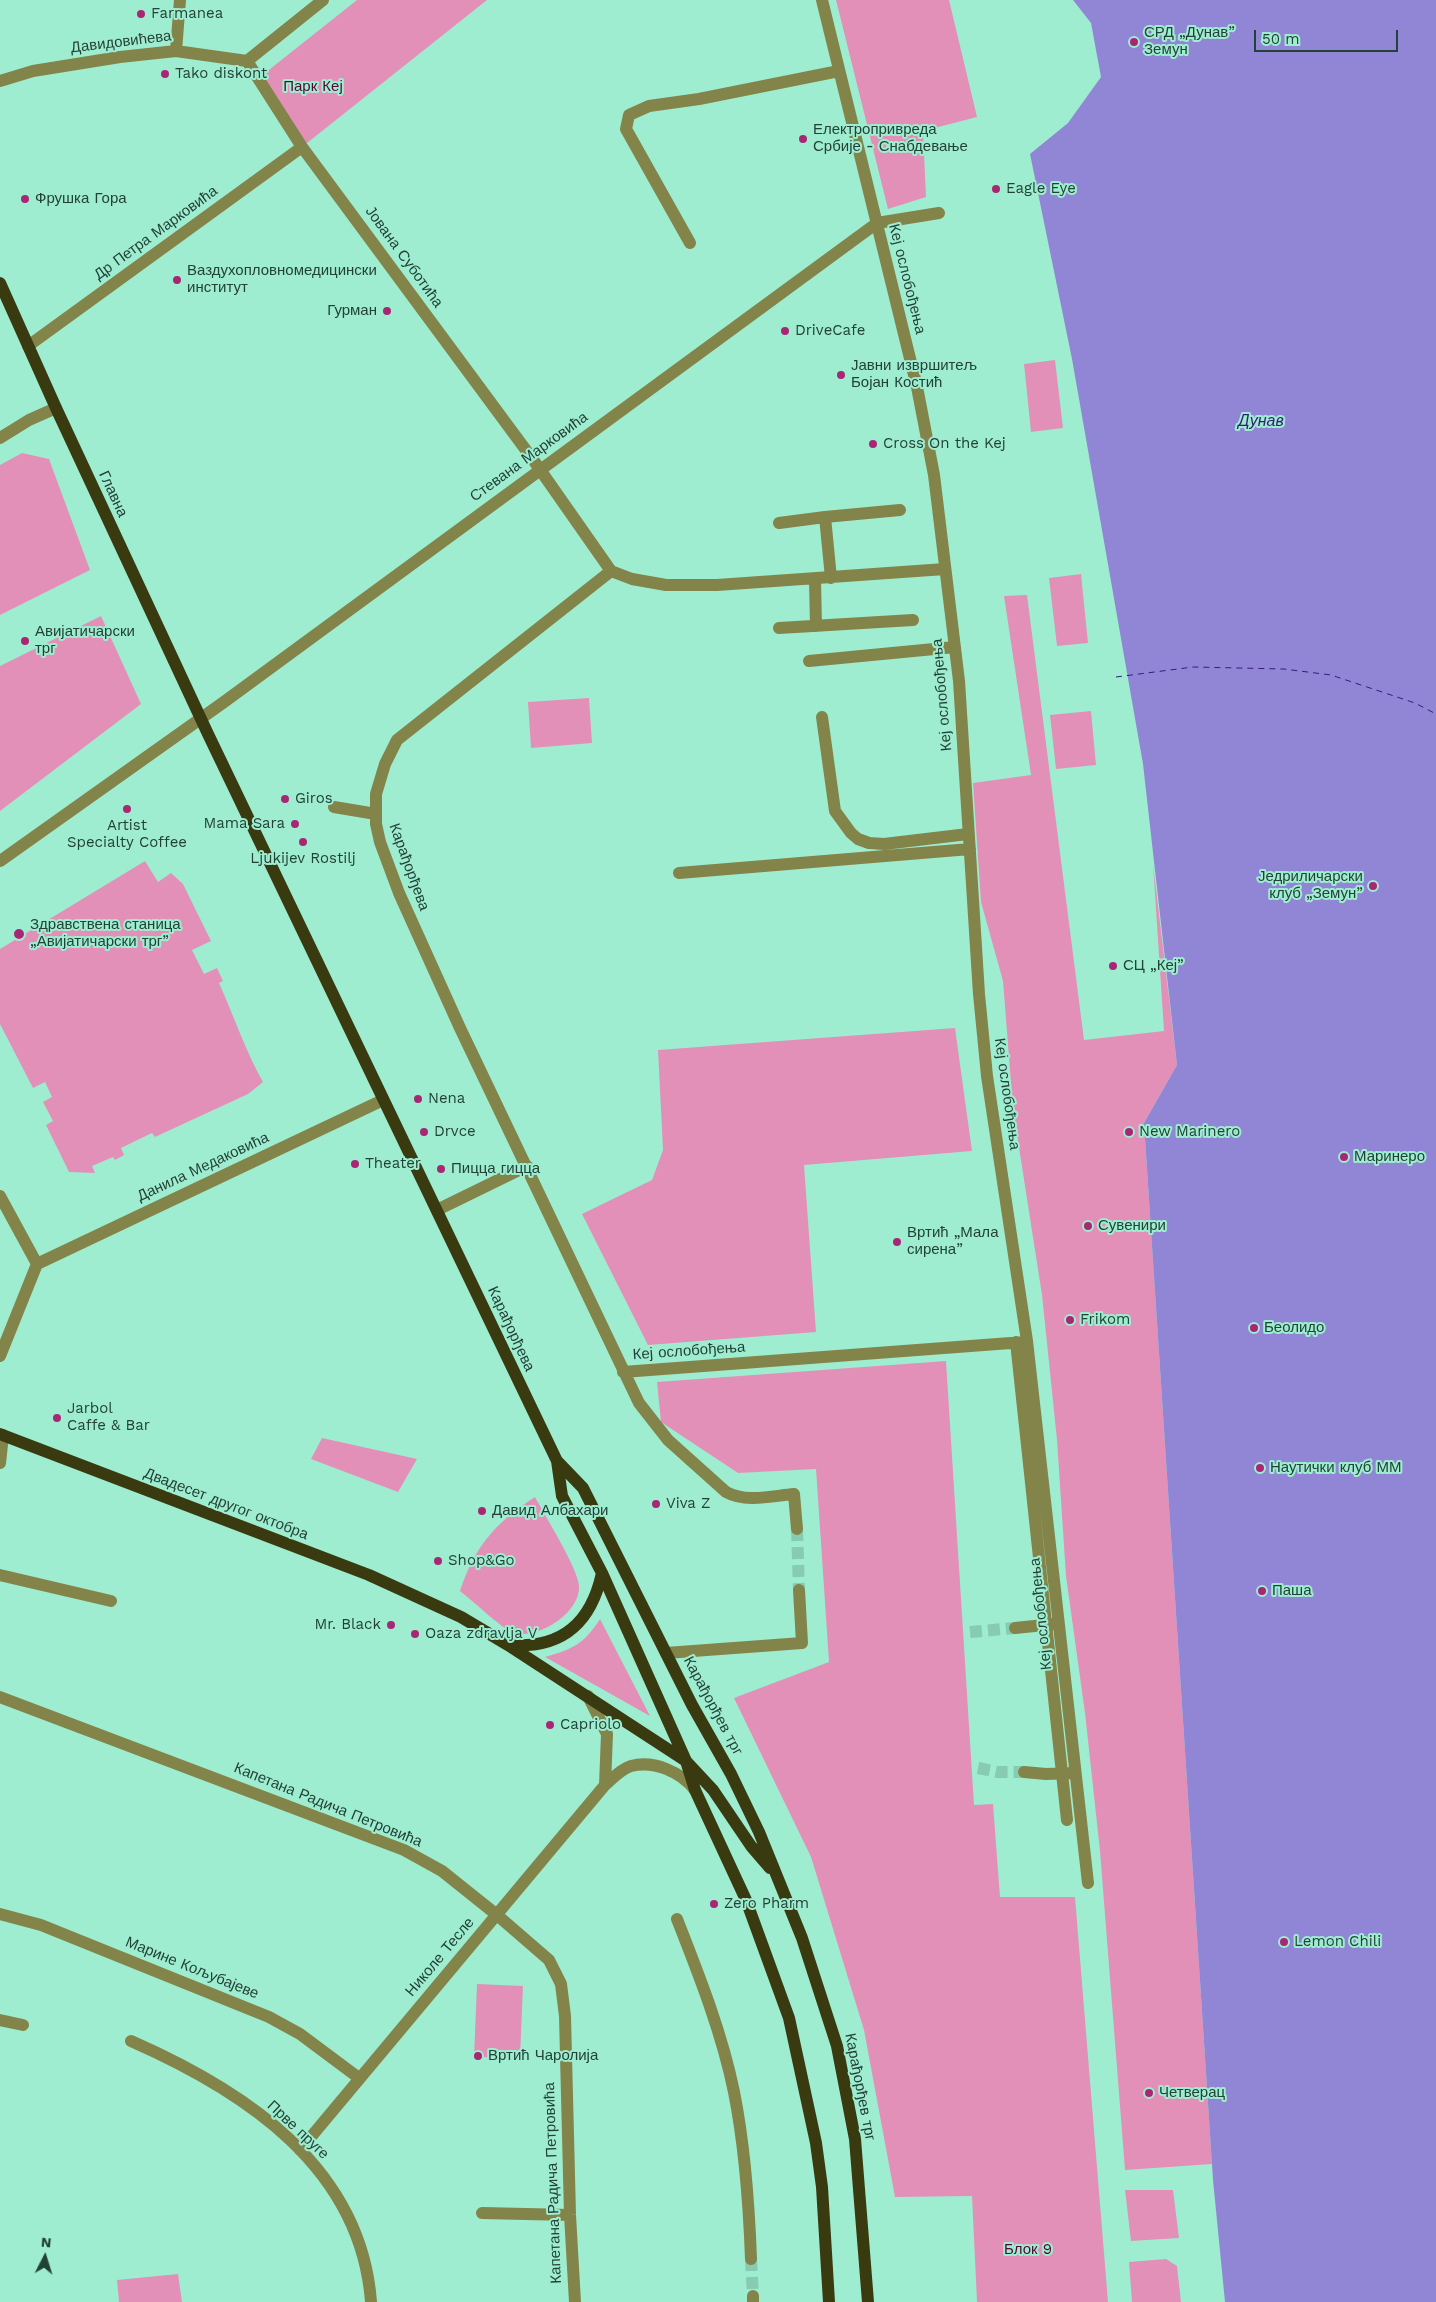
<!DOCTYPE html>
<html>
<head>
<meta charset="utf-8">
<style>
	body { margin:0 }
	#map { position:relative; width:1436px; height:2302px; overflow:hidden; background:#9fedd1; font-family:"Work Sans",sans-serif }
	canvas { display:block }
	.north { position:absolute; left:20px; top:2232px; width:50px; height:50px; -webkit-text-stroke:4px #9fedd1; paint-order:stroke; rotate:5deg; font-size:14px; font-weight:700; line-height:20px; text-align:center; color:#224237 }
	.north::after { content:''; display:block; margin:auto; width:18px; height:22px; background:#224237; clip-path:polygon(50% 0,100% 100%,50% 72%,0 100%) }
	.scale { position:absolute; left:1254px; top:30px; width:144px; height:22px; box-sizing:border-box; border:2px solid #224237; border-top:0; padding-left:6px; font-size:15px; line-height:18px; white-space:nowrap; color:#224237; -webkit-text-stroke:4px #9fedd1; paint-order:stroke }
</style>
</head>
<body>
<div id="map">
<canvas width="1436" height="2302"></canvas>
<div class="north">N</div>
<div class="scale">50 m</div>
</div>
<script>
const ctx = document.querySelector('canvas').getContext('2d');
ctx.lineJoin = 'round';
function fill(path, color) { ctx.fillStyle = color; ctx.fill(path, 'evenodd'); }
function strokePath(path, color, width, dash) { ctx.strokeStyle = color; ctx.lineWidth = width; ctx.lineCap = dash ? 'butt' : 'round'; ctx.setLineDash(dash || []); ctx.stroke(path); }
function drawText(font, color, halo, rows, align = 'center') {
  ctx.font = font + ' "Work Sans",sans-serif'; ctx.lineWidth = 4; ctx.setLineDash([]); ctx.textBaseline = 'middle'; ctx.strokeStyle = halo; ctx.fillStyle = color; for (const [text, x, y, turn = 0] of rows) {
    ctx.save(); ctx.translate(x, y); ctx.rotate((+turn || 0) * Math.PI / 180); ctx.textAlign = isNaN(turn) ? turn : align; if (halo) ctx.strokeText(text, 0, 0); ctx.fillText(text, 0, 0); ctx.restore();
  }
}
fill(new Path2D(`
	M357,0h130l-185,147 -55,-86 18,12z
	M836,0h113l28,117 -54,14 3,66 -38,12z
	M1055,360l8,68 -32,4 -7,-68z
	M22,453l27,6 41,111 -90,45v-150z
	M1081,574l7,69 -31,3 -8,-68z
	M1027,595l57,445 80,-9 -11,-167 24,201 -33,58 68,1041 -87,6 -25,-319 -15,-138 -19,-137 -9,-136 -15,-145 -29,-186 -10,-128 -22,-79 -8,-119 58,-8 -27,-179z
	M101,616l40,88 -141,107v-145z
	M589,698l3,45 -61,5 -3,-46z
	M1091,711l5,54 -40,4 -6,-54z
	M145,861l13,21 13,-9 12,11 28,57 -19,9 12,24 13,-6 6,13 -4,2c15,33 26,67 44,99l-15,12 -93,43 -3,-4 -31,15 3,7 -9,5 -2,-3 -21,9 3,7 -26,-1 -23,-47 7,-4 -10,-19 9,-5 -7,-15 -12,6 -33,-64v-75z
	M955,1028l17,123 -168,14 12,167 -168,13 -66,-131 70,-34 11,-30 -5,-100z
	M946,1361l28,444 19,-1 7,93h75l33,405h-131l-5,-106 -77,1 -31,-167 -53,-173 -77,-159 95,-36 -13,-193 -78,4 -77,-51 -4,-40z
	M322,1438l95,21 -19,33 -87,-33z
	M535,1497c10,19 43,71 44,89 2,27 -44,56 -67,46 -12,-5 -40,-32 -52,-41 15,-45 35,-68 75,-94z
	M600,1619l50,97 -105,-59c28,-8 39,-13 55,-38z
	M477,1984l46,2 -3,72 -46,-1z
	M1125,2190h48l6,48 -48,3z
	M1166,2259l11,7 4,36h-49l-3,-40z
	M178,2274l4,28h-63l-2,-22z`), '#e390b9');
fill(new Path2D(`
	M1073,0h363v2302h-211l-12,-122 -69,-1057 33,-58 -34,-301 -71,-405 -42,-205 38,-31 33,-46 -10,-54z`), '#9186d5');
strokePath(new Path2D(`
	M1116,677l77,-10 91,2 47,6 84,28 21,11`), '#371b78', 1, [6, 5]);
strokePath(new Path2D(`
	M797,1529l2,61
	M970,1632l45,-4
	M978,1768l20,4h26
	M751,2259l2,37`), '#86cbb2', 12, [12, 6]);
strokePath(new Path2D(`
	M822,0l95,387 17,88 25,206 20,313 8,82 40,265 61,542
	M176,51l4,-51
	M247,61l55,86 232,314 77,110 21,8 34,6h51l228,-16
	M247,61l76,-61
	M0,81l33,-10 87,-14 56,-6 71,10
	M690,243l-64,-114 3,-14 20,-9 50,-7 140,-28
	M28,346l274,-199
	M0,438l29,-18 27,-12
	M779,523l46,-6
	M611,571l-214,169 -12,24 -9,30v30l4,18 19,51 61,135 179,375 29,37 58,52c20,11 46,4 68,2l3,35
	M831,578l-6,-61 75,-7
	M815,580l1,46
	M779,628l134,-8
	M809,661l146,-14
	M822,717l13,94 16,22 7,6 11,4 15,1 84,-10
	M334,807l42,7
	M0,861l224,-159 653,-479 62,-10
	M679,873l291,-24
	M0,1196l37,68 -37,92
	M437,1210l90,-44
	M37,1264l346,-164
	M1016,1342l51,478
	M623,1372l401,-30
	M0,1463l3,-28
	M0,1575l111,26
	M1015,1628l39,-4
	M666,1653l136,-10 -3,-53
	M588,1696l19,38 -2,51
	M0,1697l404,153 38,21 55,44 52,45 12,24 4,32 5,199 5,87
	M1024,1772l22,2 25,-1
	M0,1914l41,11 228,92 31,17 59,44
	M677,1919c22,56 45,114 57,173 11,55 15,112 17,167
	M0,2020l23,5
	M131,2041c114,50 230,126 240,261
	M300,2150l305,-365c8,-7 16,-16 26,-19 23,-6 50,6 64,24
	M482,2213l88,2
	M753,2296v6`), '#83844a', 12);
strokePath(new Path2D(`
	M0,283l56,125 152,326 349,727 5,35 40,77 84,188 9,29 51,110 43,118 27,125 6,44 7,115
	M0,1434l369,141 92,42 47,28 178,116 27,29 38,56 19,22
	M557,1461l26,27 109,217 39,69 28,58 43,106 35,108 18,93 13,163
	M509,1645c53,4 82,-22 93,-72`), '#3a3a11', 12);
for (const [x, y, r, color] of [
	[141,14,5,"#a82774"],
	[1134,42,5,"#a82774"],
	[165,74,5,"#a82774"],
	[803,139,5,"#a82774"],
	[996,189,5,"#a82774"],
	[25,199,5,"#a82774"],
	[177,280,5,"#a82774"],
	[387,311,5,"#a82774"],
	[785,331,5,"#a82774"],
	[841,375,5,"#a82774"],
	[873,444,5,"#a82774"],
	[25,641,5,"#a82774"],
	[285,799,5,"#a82774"],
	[127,809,5,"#a82774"],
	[295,824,5,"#a82774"],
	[303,842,5,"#a82774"],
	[1373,886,5,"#a82774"],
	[19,934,6,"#a82774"],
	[1113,966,5,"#a82774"],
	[418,1099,5,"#a82774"],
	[424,1132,5,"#a82774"],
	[1129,1132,5,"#a82774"],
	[1344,1157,5,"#a82774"],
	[355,1164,5,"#a82774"],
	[441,1169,5,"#a82774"],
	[1088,1226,5,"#a82774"],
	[897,1242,5,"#a82774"],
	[1070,1320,5,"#a82774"],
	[1254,1328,5,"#a82774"],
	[57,1418,5,"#a82774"],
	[1260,1468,5,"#a82774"],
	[656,1504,5,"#a82774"],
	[482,1511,5,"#a82774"],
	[438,1561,5,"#a82774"],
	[1262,1591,5,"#a82774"],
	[391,1625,5,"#a82774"],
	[415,1634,5,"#a82774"],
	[550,1725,5,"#a82774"],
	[714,1904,5,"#a82774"],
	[1284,1942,5,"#a82774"],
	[478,2056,5,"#a82774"],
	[1149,2093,5,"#a82774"]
]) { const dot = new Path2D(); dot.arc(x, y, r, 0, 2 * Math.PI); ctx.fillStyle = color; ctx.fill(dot); strokePath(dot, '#9fedd1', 2); }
drawText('15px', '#224237', '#9fedd1', [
	["Farmanea",151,14],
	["СРД „Дунав”",1144,33],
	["Земун",1144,50],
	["Tako diskont",175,74],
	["Електропривреда",813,130],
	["Србије - Снабдевање",813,147],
	["Eagle Eye",1006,189],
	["Фрушка Гора",35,199],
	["Ваздухопловномедицински",187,271],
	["институт",187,288],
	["Гурман",377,311,"right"],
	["DriveCafe",795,331],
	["Јавни извршитељ",851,366],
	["Бојан Костић",851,383],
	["Cross On the Kej",883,444],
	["Авијатичарски",35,632],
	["трг",35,649],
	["Giros",295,799],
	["Mama Sara",285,824,"right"],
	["Artist",127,826,"center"],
	["Specialty Coffee",127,843,"center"],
	["Ljukijev Rostilj",303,859,"center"],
	["Једриличарски",1363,877,"right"],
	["клуб „Земун”",1363,894,"right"],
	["Здравствена станица",30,925],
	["„Авијатичарски трг”",30,942],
	["СЦ „Кеј”",1123,966],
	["Nena",428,1099],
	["Drvce",434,1132],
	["New Marinero",1139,1132],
	["Маринеро",1354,1157],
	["Theater",365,1164],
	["Пицца гицца",451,1169],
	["Сувенири",1098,1226],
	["Вртић „Мала",907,1233],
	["сирена”",907,1250],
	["Frikom",1080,1320],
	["Беолидо",1264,1328],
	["Jarbol",67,1409],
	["Caffe & Bar",67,1426],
	["Наутички клуб ММ",1270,1468],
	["Viva Z",666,1504],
	["Давид Албахари",492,1511],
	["Shop&Go",448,1561],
	["Паша",1272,1591],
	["Mr. Black",381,1625,"right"],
	["Oaza zdravlja V",425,1634],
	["Capriolo",560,1725],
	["Zero Pharm",724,1904],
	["Lemon Chili",1294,1942],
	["Вртић Чаролија",488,2056],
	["Четверац",1159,2093]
], 'left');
drawText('15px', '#224237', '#9fedd1', [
	["Давидовићева",121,42,-7],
	["Др Петра Марковића",156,233,-36],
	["Јована Суботића",404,257,54],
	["Кеј ослобођења",907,279,76],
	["Стевана Марковића",529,457,-36],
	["Главна",113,494,65],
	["Кеј ослобођења",942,695,-95],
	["Карађорђева",409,867,70],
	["Кеј ослобођења",1007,1094,82],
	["Данила Медаковића",203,1167,-25],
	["Карађорђева",511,1329,65],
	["Кеј ослобођења",689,1351,-4],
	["Двадесет другог октобра",226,1504,21],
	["Кеј ослобођења",1041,1614,-96],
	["Карађорђев трг",713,1706,62],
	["Капетана Радича Петровића",328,1805,22],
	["Николе Тесле",440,1957,-50],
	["Марине Кољубајеве",192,1968,22],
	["Карађорђев трг",860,2087,79],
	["Прве пруге",298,2130,43],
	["Капетана Радича Петровића",553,2183,-92]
]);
drawText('15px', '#540737', '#9fedd1', [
	["Парк Кеј",313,87],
	["Блок 9",1028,2250]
]);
drawText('italic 16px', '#371b78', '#9fedd1', [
	["Дунав",1261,421]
]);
</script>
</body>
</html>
